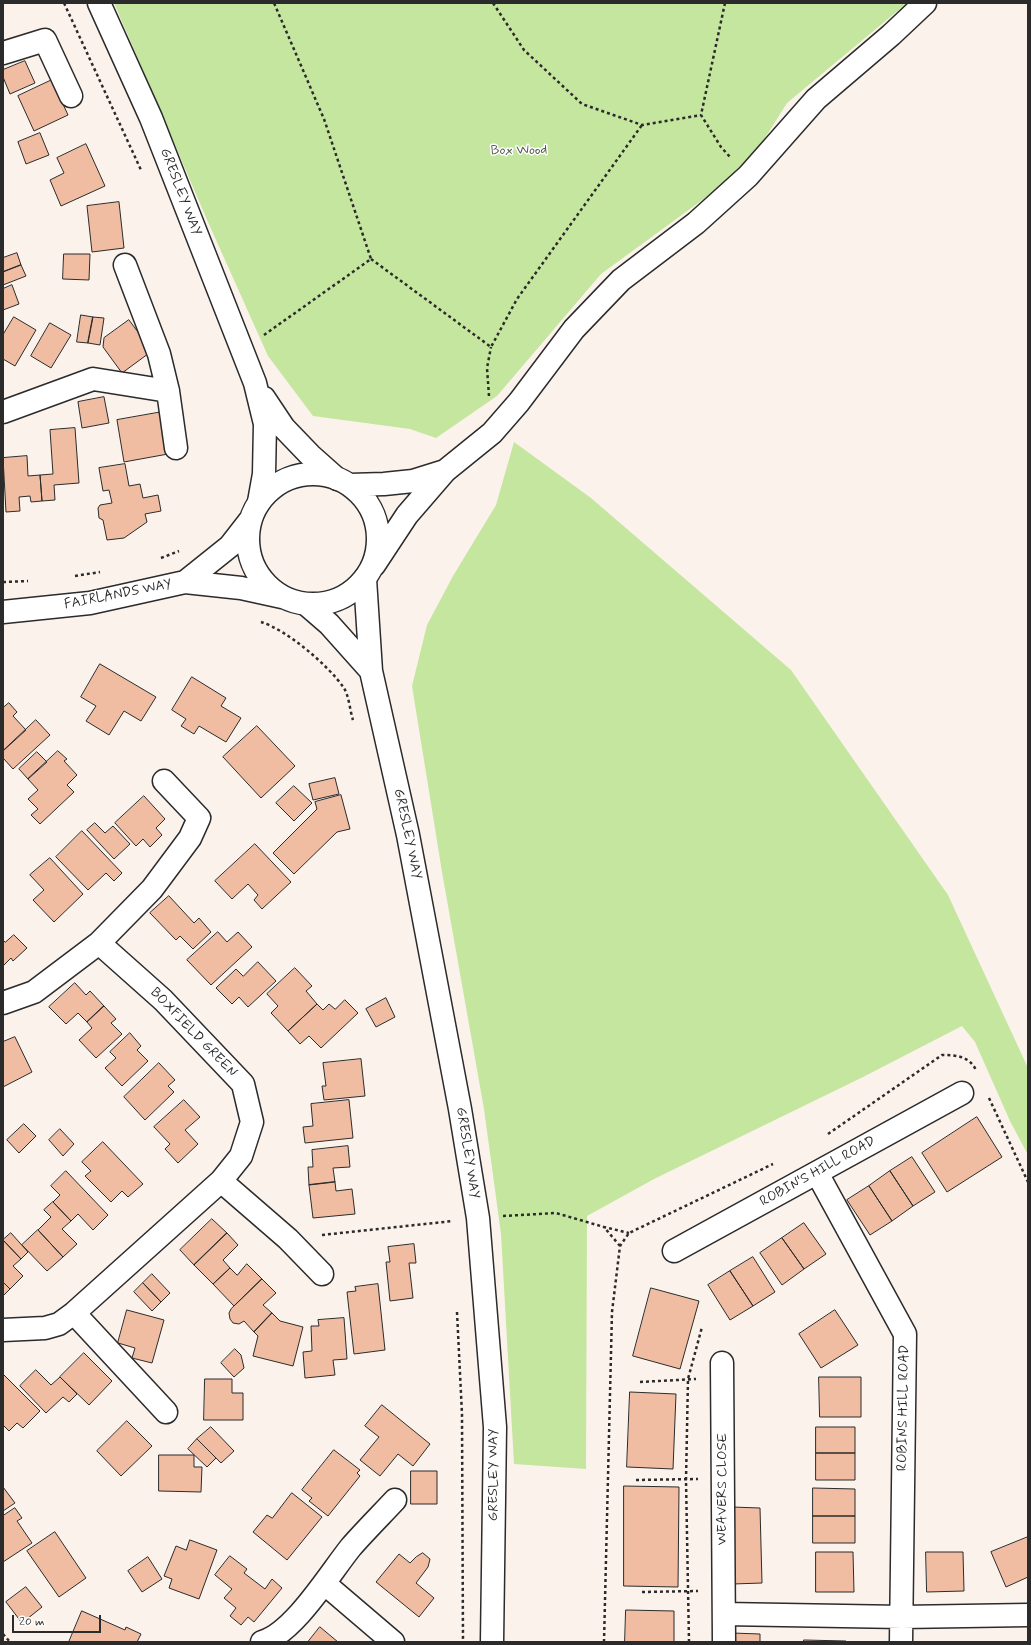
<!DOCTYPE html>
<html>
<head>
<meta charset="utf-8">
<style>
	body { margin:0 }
	#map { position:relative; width:1031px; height:1645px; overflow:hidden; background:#fcf2ec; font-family:Mynerve,sans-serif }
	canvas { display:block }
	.frame { position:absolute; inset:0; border:4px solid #2b2b2b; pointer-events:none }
	.scale { position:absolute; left:12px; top:1615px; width:89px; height:18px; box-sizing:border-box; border:2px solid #2b2b2b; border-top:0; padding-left:5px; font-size:12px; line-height:14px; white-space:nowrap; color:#2b2b2b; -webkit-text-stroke:3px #fff; paint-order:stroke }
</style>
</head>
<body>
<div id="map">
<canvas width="1031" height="1645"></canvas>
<div class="frame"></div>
<div class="scale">20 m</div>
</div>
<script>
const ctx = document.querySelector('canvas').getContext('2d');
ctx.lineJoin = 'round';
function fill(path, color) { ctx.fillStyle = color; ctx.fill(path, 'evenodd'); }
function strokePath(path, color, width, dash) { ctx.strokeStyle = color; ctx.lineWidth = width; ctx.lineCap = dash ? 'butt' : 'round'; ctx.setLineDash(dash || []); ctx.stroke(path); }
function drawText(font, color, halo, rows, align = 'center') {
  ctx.font = font + ' Mynerve,sans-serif'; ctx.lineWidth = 3; ctx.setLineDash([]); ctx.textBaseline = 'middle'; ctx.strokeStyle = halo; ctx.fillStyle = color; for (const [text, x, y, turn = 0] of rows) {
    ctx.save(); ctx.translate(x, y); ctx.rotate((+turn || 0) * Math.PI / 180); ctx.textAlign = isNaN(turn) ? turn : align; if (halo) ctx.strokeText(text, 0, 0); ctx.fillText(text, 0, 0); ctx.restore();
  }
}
fill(new Path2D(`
	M114,3h793l-120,100 -41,65 -145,106 -104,122 -61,42 -26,-9 -97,-13 -45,-60 -60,-134z
	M514,442l77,56 200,172 157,225 80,173v87l-18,-34 -35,-79 -13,-16 -99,51 -209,102 -67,37 -1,253 -72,-5 -13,-230 -17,-125 -42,-237 -30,-186 15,-61 26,-49 43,-71z`), '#c5e69e');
const building = new Path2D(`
	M25,61l10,22 -25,11 -7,-17v-7z
	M52,80l16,35 -34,16 -16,-35z
	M40,133l9,22 -23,9 -8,-22z
	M86,144l19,42 -44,20 -11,-26 14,-7 -7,-15z
	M119,202l5,46 -32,4 -5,-46z
	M17,253l4,12 -18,7v-14z
	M64,254h26l-1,26 -26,-1z
	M21,265l5,11 -23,9v-13z
	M12,285l7,19 -16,6v-21z
	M81,315l12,2 -5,26 -11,-1z
	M14,317l22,13 -21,36 -12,-7v-24z
	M93,317l11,1 -4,27 -12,-2z
	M129,320l23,31 -30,22 -19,-26 1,-9z
	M50,323l21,12 -20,33 -20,-12z
	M104,397l5,26 -27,5 -4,-26z
	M168,411v43l-44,8 -7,-42z
	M75,428l4,55 -25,2 1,15 -13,1 -2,-26 13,-1 -3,-44z
	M27,456l1,20 12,-1 2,26 -11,1 -1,-6 -11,1 1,14 -14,1 -3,-54z
	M125,464l4,22 11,-2 3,14 15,-3 3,16 -16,3 2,8 -23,16 -17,2 -4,-20 -4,-2 -1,-10 2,-3 12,-2 -3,-13 -6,1 -4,-23z
	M100,664l56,33 -15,24 -17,-10 -15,24 -23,-14 10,-15 -15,-9z
	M192,677l34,21 -5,8 20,12 -15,24 -27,-16 -5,8 -13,-8 5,-7 -14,-9z
	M9,703l8,9 -4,4 13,14 -23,21v-43z
	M36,720l14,15 -37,34 -10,-11v-7z
	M257,726l38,40 -34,32 -38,-41z
	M58,751l9,8 -3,2 13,14 -10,10 7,7 -34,32 -9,-9 7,-6 -10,-10 10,-9 -10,-11z
	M37,752l10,10 -19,17 -9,-10z
	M335,778l4,16 -26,6 -4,-16z
	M294,786l18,17 -18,18 -18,-18z
	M341,795l9,34 -13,3 -43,42 -21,-21 44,-44 -2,-7z
	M144,796l21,23 -9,9 6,7 -12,12 -7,-8 -7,7 -21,-23z
	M95,823l10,10 8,-7 17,18 -16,15 -27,-29z
	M82,831l40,42 -8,8 -8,-8 -18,17 -32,-33z
	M255,844l36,38 -29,27 -8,-9 4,-5 -10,-11 -16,15 -17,-18z
	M50,858l33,36 -29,28 -21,-22 11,-10 -14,-15z
	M169,896l25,27 5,-5 12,14 -18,17 -13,-13 -4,4 -26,-27z
	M218,932l9,10 11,-10 14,15 -41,38 -24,-25z
	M14,935l13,13 -14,13 -2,-3 -8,8v-26l2,2z
	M258,962l18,19 -28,26 -9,-10 -7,7 -16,-16 20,-19 7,7z
	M295,968l17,18 -6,5 11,13 -29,27 -17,-18 7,-7 -11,-12z
	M75,983l11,12 4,-4 14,15 -17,16 -9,-9 -12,11 -17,-17z
	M386,998l9,19 -19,10 -10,-18z
	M345,1000l13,13 -37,35 -12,-12 -9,8 -12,-13 29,-27 6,6 6,-6 6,5z
	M104,1006l12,13 -5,4 11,11 -26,24 -17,-18 13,-12 -5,-6z
	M130,1033l11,13 -4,4 11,11 -26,25 -17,-18 11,-10 -6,-6z
	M15,1037l17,35 -29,15v-45z
	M361,1059l4,37 -41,4 -2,-14h4l-3,-23z
	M159,1063l16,17 -7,6 6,6 -29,28 -21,-23z
	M184,1100l16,17 -15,13 13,14 -20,19 -13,-14 5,-5 -16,-17z
	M349,1100l4,38 -48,5 -2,-16 10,-1 -2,-22z
	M977,1117l25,40 -55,35 -25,-39z
	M24,1124l12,12 -17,17 -12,-13z
	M60,1129l14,15 -11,12 -14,-16z
	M103,1142l40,42 -15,13 -6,-6 -11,11 -26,-26 6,-5 -9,-9z
	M348,1146l2,21 -17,1 2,14 -26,3 -1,-18h5l-1,-17z
	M912,1157l23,35 -22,14 -23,-35z
	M66,1171l42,44 -15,15 -15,-16 -7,7 -18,-19 7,-7 -9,-9z
	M890,1171l23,35 -21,15 -23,-35z
	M335,1182l1,9 16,-2 3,25 -42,4 -4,-33z
	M869,1186l23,35 -22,14 -23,-35z
	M53,1202l18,19 -9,8 15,15 -14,13 -25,-27 13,-13 -7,-7z
	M212,1219l15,14 -33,32 -14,-15z
	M804,1223l22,31 -22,15 -22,-31z
	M38,1230l25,27 -16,14 -25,-26z
	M11,1233l17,19 -7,7 -18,-19z
	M227,1233l11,12 -15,15 7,8 -17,16 -19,-19z
	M782,1238l22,31 -22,16 -22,-32z
	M3,1240l18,19 -8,7 10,10 -13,13 -7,-7z
	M414,1244l2,19h-7l4,35 -23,3 -4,-39h4l-2,-15z
	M753,1257l22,35 -22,14 -23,-35z
	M247,1264l15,15 -28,27 -21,-22 17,-16 7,7z
	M730,1271l23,35 -23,14 -22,-35z
	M152,1274l18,19 -9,9 -18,-19z
	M262,1279l14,14 -13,12 9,8 -18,19 -10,-11 -5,3 -6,-1 -3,-4 -1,-6 2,-4z
	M3,1282l7,7 -7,7z
	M143,1283l18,19 -9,9 -18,-19z
	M378,1284l7,66 -31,4 -7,-62 9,-1 -1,-4z
	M651,1288l48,13 -19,68 -47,-13z
	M127,1310l37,10 -12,43 -20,-5 3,-10 -17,-5z
	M835,1310l23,35 -37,23 -22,-34z
	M272,1313l8,8 23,6 -10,39 -40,-10 5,-20 -4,-4z
	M344,1318l3,41 -14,1 2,15 -30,3 -2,-26 9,-1 -1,-25h8l-1,-6z
	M235,1349l6,6 3,13 -10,9 -13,-14z
	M84,1353l28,28 -23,24 -29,-28z
	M36,1370l15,15 9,-8 17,17 -8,8 -6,-5 -17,16 -26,-27z
	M3,1374l37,37 -17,17 -6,-5 -8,8 -6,-6z
	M819,1377h42v40h-41z
	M205,1379h27v14h11v27h-39z
	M630,1392l46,2 -3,75 -46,-2z
	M382,1405l48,39 -17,22 -15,-12 -18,22 -20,-16 19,-23 -14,-11z
	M127,1421l25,25 -31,30 -24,-25z
	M211,1427l23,24 -13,12 -24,-24z
	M816,1427h39v26h-39z
	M197,1439l19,19 -9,9 -19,-18z
	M334,1450l26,20 -3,3 3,3 -32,40 -19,-15 3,-3 -10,-8z
	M816,1453h39v27h-39z
	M159,1455h35v12h8l-1,25 -42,-1z
	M411,1471h26v33h-26z
	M624,1486l55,1 -1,100 -54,-1z
	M3,1487l12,16 -12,8z
	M813,1488l42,1v27h-42z
	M292,1493l30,24 -35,43 -34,-28 14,-17 5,3z
	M732,1507l28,1 2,75 -29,1z
	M15,1508l7,10 -5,3 15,22 -29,19v-46z
	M813,1516h42v27h-42z
	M55,1532l31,46 -27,19 -32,-46z
	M1028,1537v40l-22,10 -15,-35z
	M190,1540l27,10 -18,49 -30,-11 3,-9 -8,-3 12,-30 10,4z
	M816,1552h37l1,40h-38z
	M926,1552h37l1,39 -37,1z
	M423,1553l7,6 -2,8 -12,16 18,15 -15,19 -43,-35 23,-28 11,9 6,-6z
	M230,1556l17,13 -3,4 21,16 7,-10 10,9 -28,34 -6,-5 -7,8 -11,-9 6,-8 -12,-10 8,-9 -17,-14z
	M148,1557l14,22 -20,13 -14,-21z
	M26,1587l16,20 -20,16 -16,-21z
	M626,1610l48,1v31h-49z
	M82,1611l43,19 1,-3 15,7 -4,8h-68z
	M320,1627l18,15h-30z
	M732,1633l28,1v8h-27z
	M804,1640l42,1v1h-42z`);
fill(building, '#f0bda2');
strokePath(building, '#2b2b2b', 1);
const minor = new Path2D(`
	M99,3l52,115 104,265 10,41 -1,50 -5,28
	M3,53l42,-13 26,56
	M125,265l34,89 9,37 8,57
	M264,398l20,30 26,27 27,24
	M3,412l90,-33 75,12
	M365,579l6,92 37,164 52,274 18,109 17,209 -3,215
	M307,605l22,19 42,47
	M3,1003l31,-11 65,-49 53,-54 38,-51 9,-20 -35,-37
	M817,1173l88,161 -4,308
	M221,1181l67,58 34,35
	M674,1251l288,-158
	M74,1313l92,99
	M3,1330l42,-2 14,-4 15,-11 147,-132 20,-25 11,-34 -9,-38 -80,-84 -64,-57
	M722,1363l2,279
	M325,1584l68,58
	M724,1614l178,3 126,-2
	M262,1642c32,-9 68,-69 89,-95 14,-16 30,-32 44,-47`);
const major = new Path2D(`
	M248 539a65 65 0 1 1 130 0a65 65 0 1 1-130 0Z
	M350,485l34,-1 29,-3 32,-10
	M374,565l33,-50 38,-44 47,-38 27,-31 55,-73 47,-49 75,-57 52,-47 68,-77 75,-64 34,-32
	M185,582l45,-36 21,-27
	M3,612l87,-9 95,-21 56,6 41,9`);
strokePath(minor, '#2b2b2b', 25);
strokePath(major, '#2b2b2b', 25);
strokePath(new Path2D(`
	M64,3l77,167
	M493,3l31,47 58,54 60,21 59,-10
	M725,3l-24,112 20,32 9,10
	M371,259l120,88 26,-48 125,-174
	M264,335l107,-76 -47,-140 -50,-116
	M489,396l-2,-28 4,-21
	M161,558l18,-7
	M75,576l25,-4
	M3,582l25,-1
	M261,622c26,8 67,43 83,66 5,8 6,23 9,32
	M989,1098l39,84
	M828,1134l114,-79c14,0 27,1 34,15
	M503,1216l53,-3 48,14
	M322,1235l131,-14
	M620,1246l-16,-19 25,6
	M457,1312l5,102 1,228
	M640,1382l56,-3
	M636,1480l62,-1
	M642,1592l56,-1
	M3,1634l7,8
	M604,1642l8,-330 8,-66 9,-13 144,-69
	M689,1642l-3,-162 2,-101 14,-52`), '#2b2b2b', 2.5, [3, 3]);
strokePath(minor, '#fff', 22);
strokePath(major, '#fff', 22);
drawText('14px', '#525a48', '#fff', [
	["Box Wood",519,151]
]);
drawText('14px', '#2b2b2b', '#fff', [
	["GRESLEY WAY",180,192,69],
	["FAIRLANDS WAY",118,595,-11],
	["GRESLEY WAY",407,834,78],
	["BOXFIELD GREEN",193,1033,46],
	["GRESLEY WAY",467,1153,81],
	["ROBIN'S HILL ROAD",818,1172,-29],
	["ROBINS HILL ROAD",904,1408,-89],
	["GRESLEY WAY",494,1475,-90],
	["WEAVERS CLOSE",723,1489,-90]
]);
</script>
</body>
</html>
